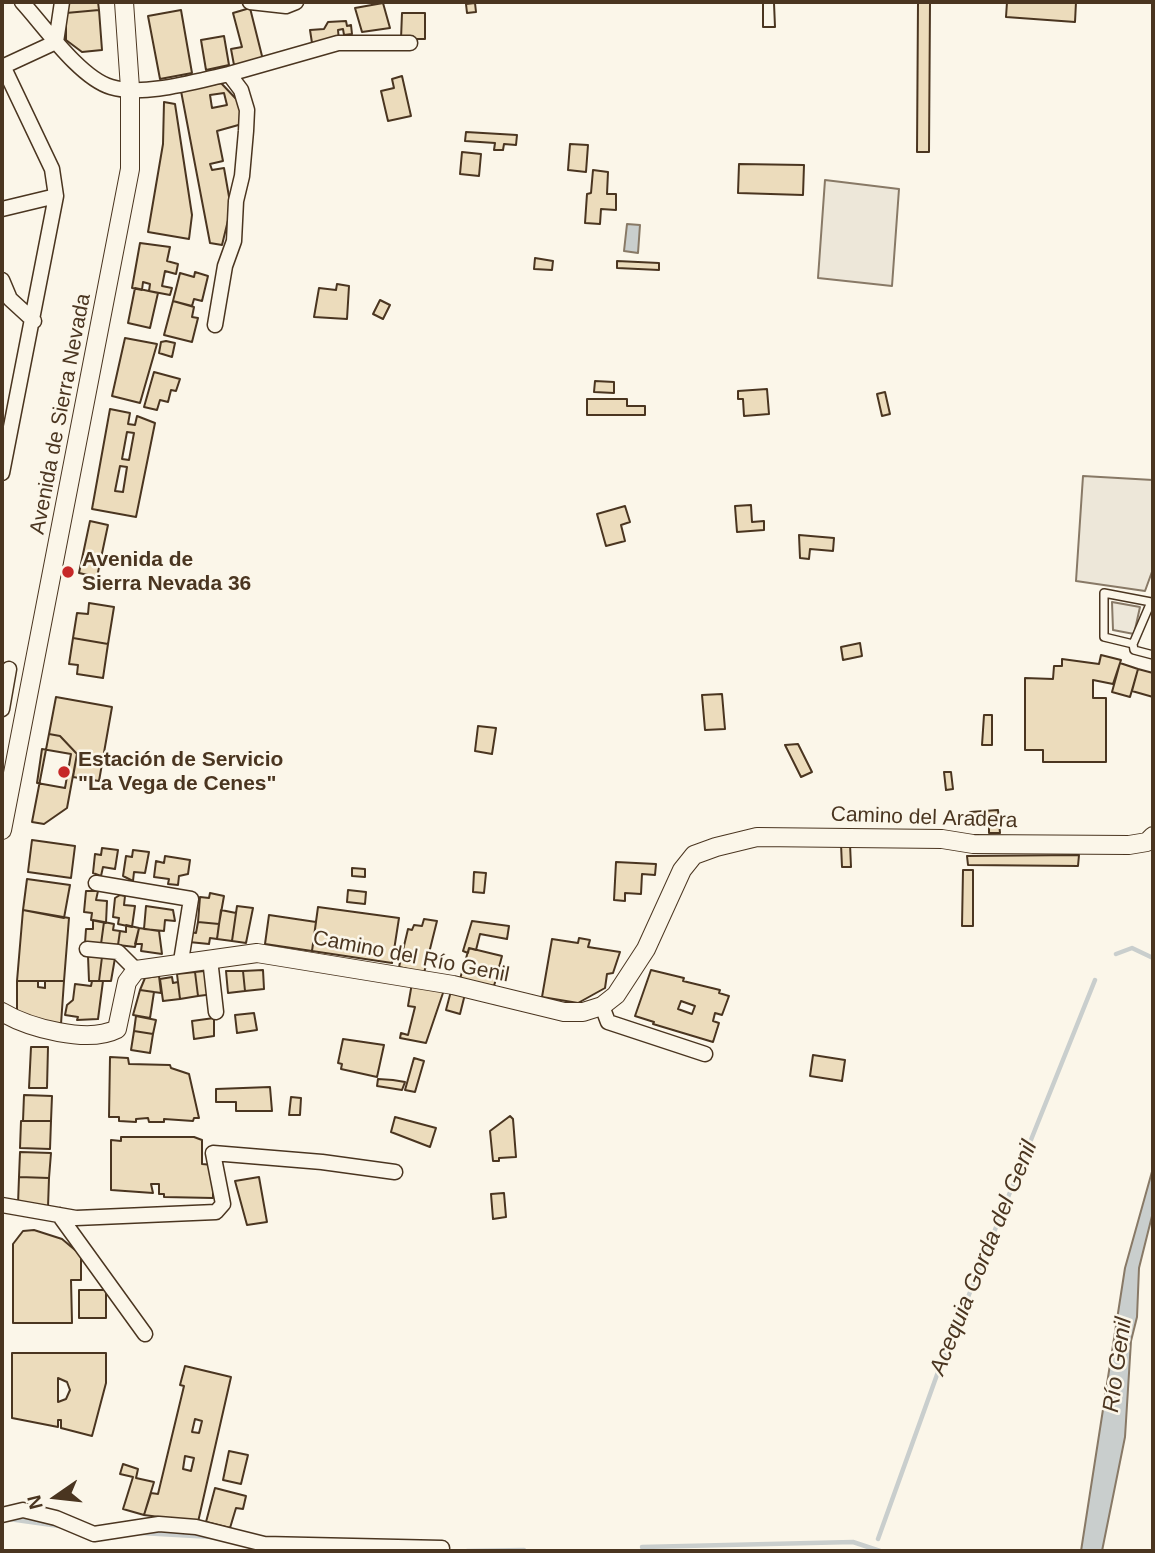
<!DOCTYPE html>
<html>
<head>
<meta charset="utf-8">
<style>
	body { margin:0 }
	#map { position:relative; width:1155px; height:1553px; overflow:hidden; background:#fbf6e9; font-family:Arial,sans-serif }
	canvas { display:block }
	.frame { position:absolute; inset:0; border:4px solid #4a3520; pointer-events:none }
	.north { position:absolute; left:21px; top:1462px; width:70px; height:70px; -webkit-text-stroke:5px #fbf6e9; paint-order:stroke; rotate:256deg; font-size:19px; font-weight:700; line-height:28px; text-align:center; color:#4a3520 }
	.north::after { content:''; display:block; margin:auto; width:24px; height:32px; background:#4a3520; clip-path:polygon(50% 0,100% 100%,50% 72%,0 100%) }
</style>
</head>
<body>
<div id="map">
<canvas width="1155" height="1553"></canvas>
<div class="frame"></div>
<div class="north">N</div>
</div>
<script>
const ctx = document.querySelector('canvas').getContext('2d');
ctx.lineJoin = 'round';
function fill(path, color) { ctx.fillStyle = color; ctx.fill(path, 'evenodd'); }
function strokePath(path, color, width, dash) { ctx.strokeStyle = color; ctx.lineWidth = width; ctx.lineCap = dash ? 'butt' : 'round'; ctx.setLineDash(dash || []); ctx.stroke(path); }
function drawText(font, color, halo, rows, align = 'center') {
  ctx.font = font + ' Arial,sans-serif'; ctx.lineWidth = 5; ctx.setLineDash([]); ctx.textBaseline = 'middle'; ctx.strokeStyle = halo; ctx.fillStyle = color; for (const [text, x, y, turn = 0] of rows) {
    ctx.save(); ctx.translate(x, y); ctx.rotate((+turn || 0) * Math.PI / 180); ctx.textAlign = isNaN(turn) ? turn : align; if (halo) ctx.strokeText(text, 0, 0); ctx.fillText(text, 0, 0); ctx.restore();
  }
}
const parking = new Path2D(`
	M825,180l74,9 -7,97 -74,-8z
	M1083,476l70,4v89l-8,22 -69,-10z
	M1112,602l28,5 -6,27 -21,-4z`);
fill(parking, '#ede7d9');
strokePath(parking, '#887966', 2);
const water = new Path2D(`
	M627,224l13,1 -2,28 -14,-2z
	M1153,1168v44l-14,56 -2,49 -6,24 -6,96 -23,114h-21l44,-283z`);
fill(water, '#c9cecd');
strokePath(water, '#887966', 2);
strokePath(new Path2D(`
	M1116,954l16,-6 21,10
	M9,1519l50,7
	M141,1533l71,4
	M878,1539l60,-167 157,-392
	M642,1547l211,-5 27,9
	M467,1551l57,-1`), '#c9cecd', 4.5);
const building = new Path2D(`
	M69,2h29l1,8 -33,3z
	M918,2h12l-1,150h-12z
	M1007,2h69l-1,20 -69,-5z
	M383,3l7,25 -28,4 -7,-24z
	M475,3l1,9 -9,1 -1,-9z
	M763,3h11l1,24h-12z
	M763,3h11l1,24h-12z
	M250,8l13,52 -29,5 -3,-16 11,-2 -9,-34z
	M99,10l3,40 -20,2 -16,-12v-27z
	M181,10l11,63 -32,6 -12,-63z
	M402,13h23v26h-24z
	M346,21l1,5 4,-1 1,9 -8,1 -1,-6 -5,1 1,11 -27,2 -2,-13 14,-1 4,-7z
	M224,36l5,29 -23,5 -5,-30z
	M402,76l9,40 -23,5 -7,-30 13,-3 -2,-9z
	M221,83l18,19 3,22 -25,7 6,30 -13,3 2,6 12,-2 7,40 -9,37 -12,-2 -29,-152zM224,93l3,12 -15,3 -2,-13z
	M164,102l11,2 17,111 -3,24 -41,-7 15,-88z
	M466,132l51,3 -1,10 -12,-1 -1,6h-9l1,-7 -30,-2z
	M570,144l18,1 -2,27 -18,-2z
	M462,152l19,2 -2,22 -19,-2z
	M739,164l65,1 -1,30 -65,-2z
	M593,170l15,2 -1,22h9v16l-15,-1 -1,15 -15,-1 2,-29 4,-1z
	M140,243l30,4 -3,14 11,3 -2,10 -11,-3 -3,15 10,2 -2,7 -21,-4 1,-7 -7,-2 -1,8 -10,-2z
	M535,258l18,3 -1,9 -18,-1z
	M617,261l42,2v7l-42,-2z
	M195,272l13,4 -6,25 -8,-2 -2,7 -19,-5 7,-28 14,4z
	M337,284l12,2 -2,33 -33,-2 5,-29 17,2z
	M135,288l23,5 -8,35 -22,-5z
	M380,300l10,5 -7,14 -10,-5z
	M173,301l21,6 -2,10 6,1 -6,24 -28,-7z
	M125,338l32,6 -17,59 -28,-7z
	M166,341l9,2 -3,14 -13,-4 2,-11z
	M154,372l26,7 -4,12 -5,-1 -3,12 -8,-2 -3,10 -13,-3z
	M595,381l19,1v11l-20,-1z
	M767,389l2,25 -25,2 -1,-17h-5v-8z
	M885,392l5,22 -8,2 -5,-22z
	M587,399h40v7h18v9h-58z
	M110,409l20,4 -2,11 7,1 2,-9 18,7 -19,94 -44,-8zM127,432l7,1 -5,27 -7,-1zM120,466l7,1 -4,25 -8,-1z
	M751,505l1,17 12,-1v9l-27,2 -2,-26z
	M625,506l5,16 -9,3 4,16 -19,5 -9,-32z
	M90,521l18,4 -11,52 -18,-4z
	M799,535l35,3 -1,13 -23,-2 -1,10 -9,-1z
	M89,603l25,4 -6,37 -35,-6 4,-25 11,1z
	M73,638l35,6 -5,34 -26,-4 1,-9 -9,-1z
	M860,643l2,13 -19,4 -2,-13z
	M1101,655l20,5 -8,24 -20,-4v18h13v64h-63v-12h-18v-72l28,1 1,-13h8v-7l37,5z
	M1120,663l18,6 -8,28 -18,-5z
	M1138,669l15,4v24l-21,-6z
	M722,694l3,35 -20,1 -3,-35z
	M56,697l56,10 -13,74 -26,-4 4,-23 -17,-18 -11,-2z
	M984,715h8v30h-10z
	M478,726l18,2 -4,26 -17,-3z
	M49,734l11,2 17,18 -10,54 -23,16 -12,-2z
	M798,744l14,28 -11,5 -16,-32z
	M42,749l29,5 -6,34 -28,-5z
	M944,772h7l2,17 -7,1z
	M998,810l2,23h-11v-8l-18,1 -1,-14z
	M32,840l43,6 -4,32 -43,-6z
	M841,844h9l1,23h-9z
	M102,848l16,2 -3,19 -12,-2 -2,9 -8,-3 2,-19 6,1z
	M133,850l16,2 -4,21 -11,-1 -1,9 -10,-5 3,-20 6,1z
	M1079,855l-1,11 -110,-1 -1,-9z
	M165,856l25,4 -2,14 -9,2 -1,9 -10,-1 1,-5 -15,-2 2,-16 8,2z
	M616,862l40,2 -1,11 -13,-1 -1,20 -16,-1v8l-11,-1z
	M352,868l13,1v8l-13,-1z
	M963,870h10v56h-11z
	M474,872l12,1 -2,20 -11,-1z
	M27,879l43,6 -6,33 -41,-8z
	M348,890l18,2 -1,12 -18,-2z
	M86,891h12l-2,9 11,1 -1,22 -15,-3 1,-7 -8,-1z
	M210,893l14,3 -5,28 -21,-2 2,-25 9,1z
	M120,895l5,1 -1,9 11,1 -3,21 -14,-3 1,-6 -6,-1 2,-19z
	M146,906l27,4 2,11 -10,-1 -1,11 -20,-2z
	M237,906l16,2 -7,35 -14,-2z
	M318,907l81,11 -7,45 -80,-12z
	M23,910l46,8 -5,63h-47z
	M221,910l15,3 -4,28 -15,-2z
	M269,915l47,7 -4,29 -47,-7z
	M424,919l13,2 -13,52 -25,-6 9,-38 4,1 2,-5 8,1z
	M93,920l11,2 -3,22 -16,-1 1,-14h7z
	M472,921l37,5 -2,13 -27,-5 -4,16 -7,-2 -1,5 -5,-2z
	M104,922l10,2 -1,6 7,1 -2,14 -17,-1z
	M198,922l21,2 -2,15 -7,-1 -1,6 -20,-2 1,-10 6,1z
	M126,925l13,3 -4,19 -17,-2 2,-14 6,1z
	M139,928l20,3 3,23 -21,-3 1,-7h-7z
	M579,938l11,2 -2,7 32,5 -7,21 -6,1 -2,14 -27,15 -36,-6 10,-58 26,4z
	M469,948l33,8 -8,30 -34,-7z
	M88,956l14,1 -3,24h-10z
	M102,957l13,1 -4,23h-12z
	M263,970l1,19 -19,2 -2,-20z
	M651,970l33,8 -1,3 37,9 -1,3 10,3 -7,19 -7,-2 -2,8 6,2 -6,19 -60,-18 1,-2 -19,-6zM681,1001l14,5 -3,8 -14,-5z
	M204,971l10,23 -16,2 -3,-24z
	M226,971h17l2,20 -17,2z
	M195,972l3,24 -18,3 -3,-25z
	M159,976l2,17 -21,-3 5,-12z
	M172,977l1,6 5,-1 2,17 -17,2 -3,-22z
	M17,981h21v6l7,1v-7h19l-3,43 -36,-7 -8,-5z
	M92,981h11l-5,38 -21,1 1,-3 -13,-2 2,-10 6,-5 2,-16 16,2z
	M412,983l32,7 -18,53 -26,-5 1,-5 7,2 7,-28 -7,-1z
	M140,990l14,2 -4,26 -17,-3z
	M451,991l14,3 -5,20 -14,-4z
	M254,1013l3,17 -20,3 -2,-18z
	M136,1016l20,4 -3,14 -19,-3z
	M214,1018v18l-20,3 -2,-18z
	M134,1031l19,3 -3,19 -19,-3z
	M343,1039l41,6 -7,32 -36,-8 1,-5 -4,-1z
	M31,1047h17l-1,41h-18z
	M813,1055l32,5 -3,21 -32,-5z
	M110,1057l18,1 1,6 41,1 1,3 18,6 10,44h-5l-1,3 -29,-2v3h-15l-1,-4 -12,1v3l-17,-1v-4h-10z
	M414,1058l10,3 -9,31 -10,-2z
	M378,1079l15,1 12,2 -3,8 -25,-4z
	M270,1087l2,24h-36v-9h-20v-13z
	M24,1095l28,1 -1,25h-28z
	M291,1097l10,1 -1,17h-11z
	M510,1116l3,3 3,38 -17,1v3h-6l-3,-30z
	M395,1117l41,11 -6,19 -39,-15z
	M21,1121h30l-1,28 -30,-1z
	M121,1137h73l8,3v24l11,1v33l-49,-1v-3h-5v-10h-8l2,9 -42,-3v-50l10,1z
	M20,1152l31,1 -2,25 -30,-1z
	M19,1177l30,1 -1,29 -30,-3z
	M259,1177l8,45 -20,3 -12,-44z
	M504,1193l2,24 -13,2 -2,-25z
	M34,1230l28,9 19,16v25h-10l1,43h-59v-79l10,-13z
	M79,1290h27v28h-27z
	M12,1353h94v30l-14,53 -31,-8v-8h-3v7l-46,-9zM58,1378l9,4 3,8 -4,9 -8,3z
	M185,1366l46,11 -33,145 -54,-7 7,-22 7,1 26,-108 -4,-1zM195,1419l7,2 -3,12 -7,-1zM185,1456l9,2 -3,13 -8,-2z
	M229,1451l19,4 -7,29 -18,-4z
	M123,1464l15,5 -2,9 18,4 -10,33 -21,-6 10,-32 -13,-3z
	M215,1488l31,8 -3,13 -7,-1 -6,20 -24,-6z`);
fill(building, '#ecdcbc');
strokePath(building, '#4a3520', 2);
const service = new Path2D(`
	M1104,593l47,9 -18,42 -29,-7z
	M1133,644l1,6 19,5`);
const minor = new Path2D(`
	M22,2c22,24 58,76 89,85 33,10 85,-6 118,-13l12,16 6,20 -1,21 -4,45 -6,25 -2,40 -9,25 -10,59
	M250,2l36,4 10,-4
	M2,67l54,-25 6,-40
	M229,74l109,-31h72
	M2,209l54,-13
	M2,280l8,19 24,22
	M2,473l54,-277 -4,-27 -49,-103
	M2,709l7,-40
	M96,883l95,16 -10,62
	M87,949l31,3 18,18
	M210,959l6,53
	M602,1006l6,16 97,32
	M2,1205l74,13 140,-6 7,-8 -10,-51 109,9 73,10
	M59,1215l86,119
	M2,1515l21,-5 33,8 38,16 65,-10 37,3 68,17 178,4`);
const tertiary = new Path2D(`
	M2,830l128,-661v-81l-6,-86
	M2,1012c27,16 86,32 115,17l10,-47 9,-12 121,-17 196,32 111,27h19l19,-6 14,-11 30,-46 36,-79 12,-15 22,-8 41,-10 185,2 31,5 156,1 18,-3 6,-6`);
strokePath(service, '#4a3520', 10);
strokePath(minor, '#4a3520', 17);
strokePath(tertiary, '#4a3520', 20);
strokePath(service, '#fbf6e9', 7);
strokePath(minor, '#fbf6e9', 14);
strokePath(tertiary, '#fbf6e9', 18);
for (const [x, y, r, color] of [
	[68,572,7,"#c62828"],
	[64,772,7,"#c62828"]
]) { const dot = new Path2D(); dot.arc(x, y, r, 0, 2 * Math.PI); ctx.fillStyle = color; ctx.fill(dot); strokePath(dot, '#fbf6e9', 2.5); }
drawText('21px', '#4a3520', '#fbf6e9', [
	["Avenida de Sierra Nevada",61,414,-79],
	["Camino del Aradera",924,818,2],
	["Camino del Río Genil",411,957,11]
]);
drawText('bold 21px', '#4a3520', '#fbf6e9', [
	["Avenida de",82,560],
	["Sierra Nevada 36",82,584],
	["Estación de Servicio",78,760],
	["\"La Vega de Cenes\"",78,784]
], 'left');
drawText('italic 23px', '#4a3520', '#fbf6e9', [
	["Acequia Gorda del Genil",984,1258,-68],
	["Río Genil",1118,1365,-82]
]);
</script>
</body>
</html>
